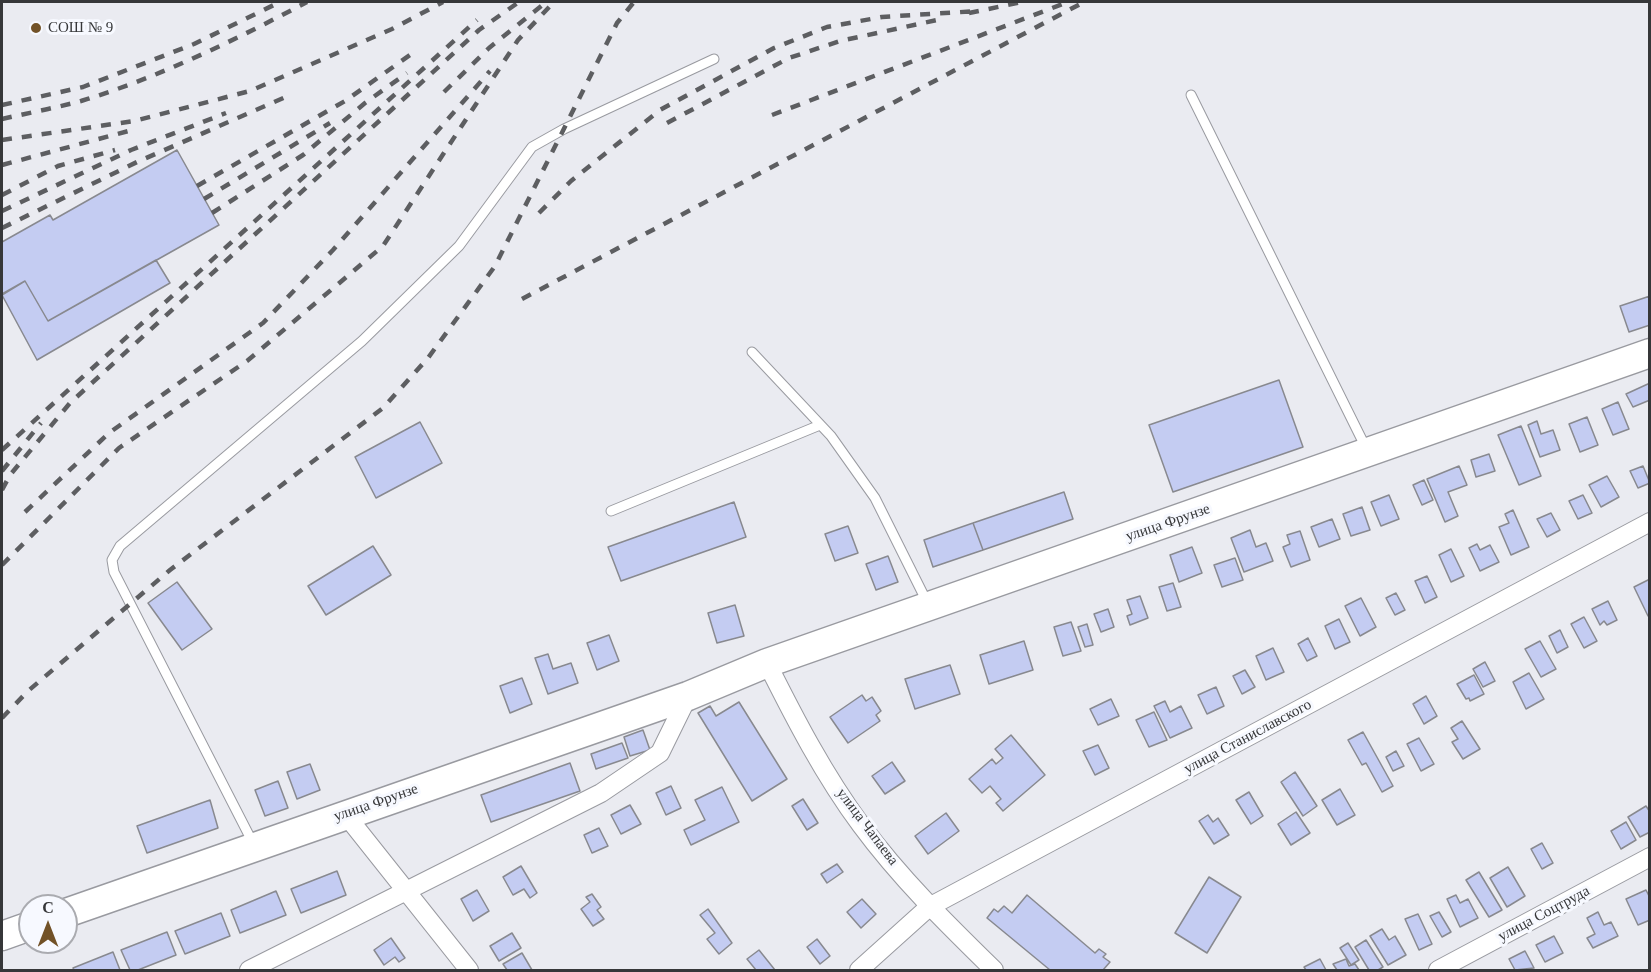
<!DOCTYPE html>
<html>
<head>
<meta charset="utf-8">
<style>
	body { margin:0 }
	#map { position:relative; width:1651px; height:972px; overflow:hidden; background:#eaebf1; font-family:"Times New Roman",serif }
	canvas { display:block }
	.frame { position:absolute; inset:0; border:3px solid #363739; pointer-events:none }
	.north { position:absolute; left:18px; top:894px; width:60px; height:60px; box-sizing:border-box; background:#f7f9ff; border:2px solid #aaabb0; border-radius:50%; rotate:0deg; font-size:16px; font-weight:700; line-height:24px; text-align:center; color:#363739 }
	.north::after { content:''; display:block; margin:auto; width:21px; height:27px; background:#725228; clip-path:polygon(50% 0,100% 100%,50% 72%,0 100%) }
</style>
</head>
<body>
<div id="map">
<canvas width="1651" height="972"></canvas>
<div class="frame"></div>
<div class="north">С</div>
</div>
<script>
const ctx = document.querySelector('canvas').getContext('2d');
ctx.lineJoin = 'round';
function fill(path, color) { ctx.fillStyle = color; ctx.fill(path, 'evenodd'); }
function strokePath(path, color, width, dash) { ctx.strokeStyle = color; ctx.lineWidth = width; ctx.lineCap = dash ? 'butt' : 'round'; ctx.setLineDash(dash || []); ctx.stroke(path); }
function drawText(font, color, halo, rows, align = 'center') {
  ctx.font = font + ' "Times New Roman",serif'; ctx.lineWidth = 6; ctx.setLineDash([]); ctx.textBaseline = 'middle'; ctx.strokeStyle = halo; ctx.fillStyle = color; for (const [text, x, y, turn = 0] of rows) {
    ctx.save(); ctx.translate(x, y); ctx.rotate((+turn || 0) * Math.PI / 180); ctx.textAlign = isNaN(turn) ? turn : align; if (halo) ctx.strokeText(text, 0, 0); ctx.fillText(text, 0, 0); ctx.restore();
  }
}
const building = new Path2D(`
	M177,150l42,75 -171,96 -23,-40 -23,13v-52l48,-27 3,5z
	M156,260l14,23 -133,77 -35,-65 23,-14 23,40z
	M1650,296v29l-21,7 -9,-26z
	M1279,380l24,67 -130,45 -24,-67z
	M1650,383v17l-17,7 -7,-13z
	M1618,402l11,27 -16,6 -11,-26z
	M1587,417l11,28 -18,7 -11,-28z
	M1537,421l4,13 12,-4 7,20 -20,7 -12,-32z
	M420,422l22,41 -66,35 -21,-41z
	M1521,426l20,50 -22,9 -21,-50z
	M1489,454l6,17 -19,6 -5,-17z
	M1459,466l8,19 -19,7 10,24 -13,6 -18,-43z
	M1643,466l7,17 -12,5 -8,-17z
	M1607,476l12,21 -18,10 -12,-22z
	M1424,480l9,20 -11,5 -9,-20z
	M1064,492l9,27 -90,31 -10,-27z
	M1389,495l10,24 -18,7 -10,-24z
	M1583,495l9,18 -14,6 -9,-18z
	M734,502l12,35 -125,44 -13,-34z
	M1362,507l8,23 -19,6 -8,-22z
	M1513,510l16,37 -18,8 -12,-28 10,-4 -4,-9z
	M1551,513l9,17 -13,7 -10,-18z
	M1332,519l8,20 -21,8 -8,-20z
	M973,523l10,27 -50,17 -9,-27z
	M848,526l10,27 -23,8 -10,-27z
	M1250,530l6,17 10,-4 7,18 -29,11 -13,-34z
	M1300,531l10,29 -19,7 -8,-20 7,-3 -3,-9z
	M1477,544l3,6 10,-5 9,17 -19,9 -11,-23z
	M373,546l18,29 -65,40 -18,-29z
	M1192,547l10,26 -23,9 -9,-27z
	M1451,549l13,27 -13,6 -12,-27z
	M888,556l10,26 -22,8 -10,-26z
	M1235,558l8,22 -21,7 -8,-22z
	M1427,576l10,21 -12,6 -10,-22z
	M1650,579v36l-2,1 -14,-29z
	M177,582l35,47 -30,21 -34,-47z
	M1173,583l8,24 -14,4 -8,-24z
	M1396,593l9,17 -10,5 -9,-17z
	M1140,596l8,22 -18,7 -3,-9 5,-2 -5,-14z
	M1361,598l15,29 -16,9 -15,-30z
	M1608,601l9,19 -10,5 -3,-4 -4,4 -8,-16z
	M735,605l9,31 -27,7 -9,-30z
	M1108,609l6,18 -13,5 -7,-18z
	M1584,617l13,24 -13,7 -13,-24z
	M1339,619l11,23 -15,7 -10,-23z
	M1071,622l10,29 -18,5 -9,-29z
	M1087,624l6,21 -8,2 -7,-20z
	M1560,630l8,17 -11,6 -8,-17z
	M609,635l10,26 -22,9 -10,-27z
	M1308,638l9,18 -10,5 -9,-17z
	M1024,641l9,29 -44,14 -9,-29z
	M1540,641l16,28 -15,8 -16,-28z
	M1273,648l11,24 -18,8 -10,-24z
	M548,654l5,15 18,-6 7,20 -30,11 -13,-36z
	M1485,662l10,19 -12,6 -10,-18z
	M950,665l10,29 -45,15 -10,-30z
	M1245,670l10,17 -13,7 -9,-18z
	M1529,673l15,26 -18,10 -13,-27z
	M1474,675l10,19 -14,7 -1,-3 -3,1 -9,-15z
	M522,678l10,26 -22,9 -10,-27z
	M1216,687l8,19 -17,8 -9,-19z
	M862,695l4,6 6,-4 9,14 -5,4 4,6 -32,22 -18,-26z
	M1426,696l11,20 -13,8 -11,-20z
	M1111,699l8,17 -21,9 -8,-16z
	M1165,701l5,11 11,-6 11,22 -22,10 -16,-32z
	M739,702l48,77 -35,22 -54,-88 12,-7 6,10z
	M1154,712l13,28 -18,7 -13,-27z
	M1462,721l18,28 -17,10 -11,-17 6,-3 -7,-11z
	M643,730l7,20 -20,6 -6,-19z
	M1363,732l30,54 -11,6 -16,-29 -4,2 -14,-25z
	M1011,735l34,40 -42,36 -7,-8 5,-4 -11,-13 -8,7 -13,-14 23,-20 4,5 7,-6 -8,-9z
	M1419,738l15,26 -13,7 -14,-27z
	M622,743l6,15 -32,11 -5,-15z
	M1098,745l11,23 -14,7 -12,-24z
	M1396,751l8,15 -11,5 -7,-14z
	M892,762l13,19 -20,13 -13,-18z
	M570,763l10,28 -89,31 -10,-27z
	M310,764l10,26 -23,9 -10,-27z
	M1295,772l22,34 -14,10 -22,-34z
	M278,781l10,27 -23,8 -10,-26z
	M671,786l10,22 -15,7 -10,-22z
	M722,787l17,35 -48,23 -7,-15 21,-10 -10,-20z
	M1340,789l15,26 -18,10 -15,-25z
	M1249,792l14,24 -12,8 -15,-24z
	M803,799l15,24 -11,7 -15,-24z
	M210,800l8,28 -71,25 -10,-27z
	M630,805l11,19 -20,10 -10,-19z
	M1646,806l4,6v20l-10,5 -12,-20z
	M1296,812l14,21 -19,12 -13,-21z
	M946,813l13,18 -31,23 -13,-18z
	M1208,815l5,7 5,-4 11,17 -15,9 -15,-23z
	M1626,822l10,18 -15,9 -10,-18z
	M599,828l9,18 -16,7 -8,-18z
	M1542,843l11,20 -11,6 -11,-20z
	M837,864l6,8 -16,11 -6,-9z
	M521,866l16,27 -7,5 -6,-9 -11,6 -10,-18z
	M1508,867l17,29 -18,11 -17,-29z
	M337,871l9,24 -45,18 -10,-24z
	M1479,872l23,38 -13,7 -23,-37z
	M1209,877l32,20 -34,56 -32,-20z
	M477,890l12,21 -16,10 -12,-22z
	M1646,890l4,8v22l-12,5 -12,-26z
	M276,891l10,24 -46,18 -9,-23z
	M592,894l9,13 -4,3 7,9 -11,7 -12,-17 9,-7 -4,-5z
	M1027,895l68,58 4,-4 7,5 -3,3 7,5 -7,8h-53l-63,-52 7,-9 4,3 6,-6 8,7z
	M1456,895l4,8 8,-4 10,19 -18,9 -13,-28z
	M862,899l14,15 -15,14 -14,-16z
	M708,909l24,34 -13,11 -12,-15 8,-6 -15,-18z
	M1439,912l12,20 -9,5 -12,-21z
	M1598,912l6,13 7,-3 7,14 -25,12 -6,-10 8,-4 -8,-16z
	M221,913l9,23 -45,18 -10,-23z
	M1418,914l14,30 -13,6 -14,-31z
	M1382,929l7,11 6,-4 11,19 -18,10 -18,-29z
	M167,932l9,23 -38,15h-8l-9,-20z
	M512,933l9,15 -22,13 -9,-15z
	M1554,936l9,17 -18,9 -9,-17z
	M391,938l14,20 -6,4 -4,-5 -11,8 -10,-15z
	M817,939l13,17 -10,8 -13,-17z
	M1366,940l17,27 -5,3h-9l-14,-23z
	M1348,943l11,17 -8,5 -11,-17z
	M759,950l16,20h-19l-9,-11z
	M1525,951l9,17 -19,2 -6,-11z
	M113,952l7,18h-46l-1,-2z
	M522,953l10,17h-25l-4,-6z
	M1320,959l6,11h-20l-2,-3z
	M1346,959l3,7 6,-2 4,6h-22l-4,-6z`);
fill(building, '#c4ccf2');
strokePath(building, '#88898f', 1.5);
const lane = new Path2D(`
	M1191,95l176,355
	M752,352l79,84 44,62 52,104
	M611,511l209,-86
	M254,845l-140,-273 -2,-12 8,-14 242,-205 97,-95 73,-99 32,-18 150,-70`);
const street = new Path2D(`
	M767,663c28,56 57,112 94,162 39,53 86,99 133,145
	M345,814l124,156
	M249,970l352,-177 59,-40 28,-57
	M859,970l70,-63 721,-385
	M1438,970l212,-113`);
const primary = new Path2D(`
	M66,913l622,-217 79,-33 883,-310
	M2,936l28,-10`);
strokePath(lane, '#999aa0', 11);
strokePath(street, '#999aa0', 20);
strokePath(primary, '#999aa0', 31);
strokePath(lane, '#fff', 9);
strokePath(street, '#fff', 18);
strokePath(primary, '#fff', 28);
strokePath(new Path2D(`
	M969,13l53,-11
	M444,92l45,-44 56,-45
	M2,105l81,-18 111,-43 86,-42
	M772,115l296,-113
	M2,119c26,-6 53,-11 79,-18 79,-24 154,-61 226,-99
	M667,123l122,-65 51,-17 97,-21
	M2,140l132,-19 116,-30 142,-62 51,-27
	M2,165l130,-35
	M197,186l148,-85 65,-46
	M2,195l56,-29 57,-16
	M204,199l126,-76
	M2,211l129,-61 95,-37
	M212,213l91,-58 62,-52 42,-30
	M539,213l32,-32 89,-71 114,-62 53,-21 55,-10 96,-6
	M2,228l135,-66 151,-66
	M522,299l562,-297
	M2,450l475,-430
	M2,471l39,-48
	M2,490l8,-15 60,-72 409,-373 40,-28
	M25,512l84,-79 154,-110 70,-73 157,-179
	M2,565l117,-117 128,-87 136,-115 135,-206 36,-38
	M2,718l26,-27 142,-121 213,-162 45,-50 67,-92 122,-243 17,-21`), '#5d5e61', 4.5, [10, 10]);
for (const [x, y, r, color] of [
	[36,28,6,"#725228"]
]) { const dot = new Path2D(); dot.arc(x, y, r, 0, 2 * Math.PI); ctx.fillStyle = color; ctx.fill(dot); strokePath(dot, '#f7f9ff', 2); }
drawText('15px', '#363739', '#f7f9ff', [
	["СОШ № 9",48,28]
], 'left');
drawText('15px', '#363739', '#f7f9ff', [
	["улица Фрунзе",1168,523,-19],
	["улица Станиславского",1248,737,-28],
	["улица Фрунзе",376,803,-19],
	["улица Чапаева",867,827,53],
	["улица Соцтруда",1544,914,-28]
]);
</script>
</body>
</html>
